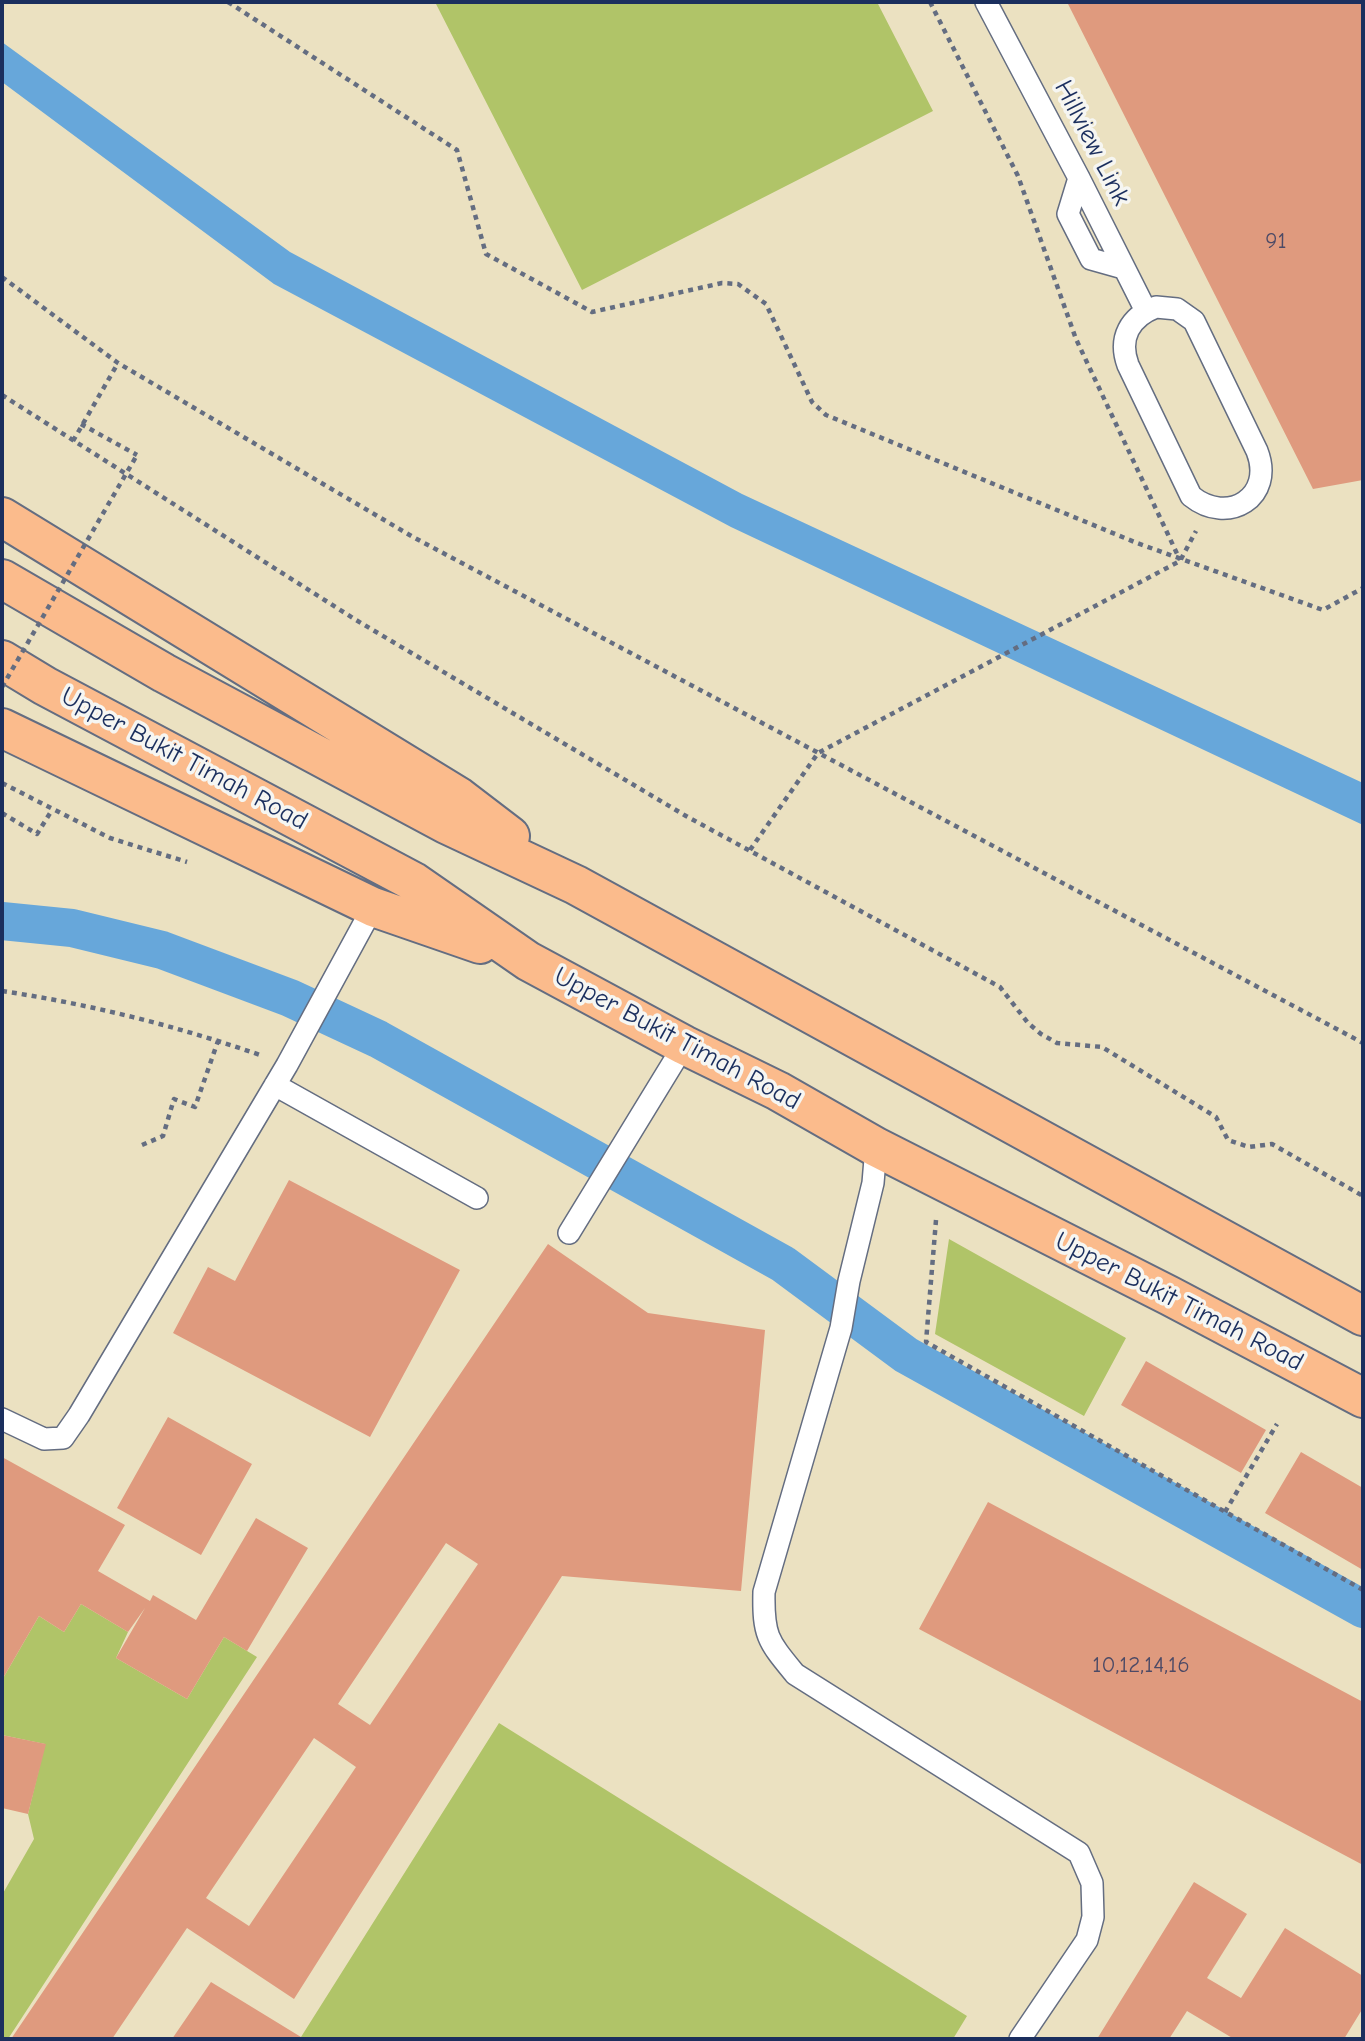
<!DOCTYPE html>
<html>
<head>
<meta charset="utf-8">
<style>
	body { margin:0 }
	#map { position:relative; width:1365px; height:2041px; overflow:hidden; background:#ebe1c1; font-family:"Comic Neue",sans-serif }
	canvas { display:block }
	.frame { position:absolute; inset:0; border:4px solid #1b2f5e; pointer-events:none }
</style>
</head>
<body>
<div id="map">
<canvas width="1365" height="2041"></canvas>
<div class="frame"></div>
</div>
<script>
const ctx = document.querySelector('canvas').getContext('2d');
ctx.lineJoin = 'round';
function fill(path, color) { ctx.fillStyle = color; ctx.fill(path, 'evenodd'); }
function strokePath(path, color, width, dash) { ctx.strokeStyle = color; ctx.lineWidth = width; ctx.lineCap = dash ? 'butt' : 'round'; ctx.setLineDash(dash || []); ctx.stroke(path); }
function drawText(font, color, halo, rows, align = 'center') {
  ctx.font = font + ' "Comic Neue",sans-serif'; ctx.lineWidth = 7; ctx.setLineDash([]); ctx.textBaseline = 'middle'; ctx.strokeStyle = halo; ctx.fillStyle = color; for (const [text, x, y, turn = 0] of rows) {
    ctx.save(); ctx.translate(x, y); ctx.rotate((+turn || 0) * Math.PI / 180); ctx.textAlign = isNaN(turn) ? turn : align; if (halo) ctx.strokeText(text, 0, 0); ctx.fillText(text, 0, 0); ctx.restore();
  }
}
fill(new Path2D(`
	M435,2h442l56,109 -351,179z
	M949,1239l177,99 -42,78 -149,-82z
	M81,1604l47,28 -12,26 71,41 37,-62 33,20 -249,382h-6v-144l32,-56 -6,-25 17,-70 -43,-9v-55l37,-64 25,16z
	M499,1723l468,293 -14,23h-648l-4,-2z`), '#b0c468');
fill(new Path2D(`
	M2,42l288,210 452,242 621,289v42l-632,-298 -457,-243 -272,-202z`), '#67a7da');
strokePath(new Path2D(`
	M2,921l70,7 90,22 128,48 88,41 405,225 123,91 457,254`), '#67a7da', 38);
fill(new Path2D(`
	M1067,2h296v478l-50,9z
	M289,1180l171,90 -90,167 -197,-104 35,-66 27,14z
	M548,1244l100,69 117,17 -24,261 -179,-15 -268,423 -107,-71 -75,111h-101zM446,1543l32,21 -108,161 -32,-21zM314,1738l42,29 -107,159 -43,-28z
	M1146,1361l120,69 -25,43 -120,-68z
	M168,1417l84,47 -51,91 -84,-47z
	M1301,1452l62,36v82l-98,-57z
	M2,1457l123,68 -27,46 52,30 3,-6 43,25 60,-102 52,30 -61,103 -23,-14 -37,62 -71,-41 29,-50 -17,24 -47,-28 -17,28 -25,-16 -37,64z
	M988,1502l375,200v163l-444,-236z
	M2,1735l44,9 -18,70 -26,-6z
	M1194,1882l53,32 -40,64 34,20 44,-70 78,48v32l-19,31h-110l-47,-28 -18,28h-72z
	M211,1982l90,55 3,2h-132z`), '#df9a7e');
const lane = new Path2D(`
	M986,2l93,176 67,133
	M1079,178l-11,36 23,45 32,9
	M1156,307l21,2 17,12 63,130c18,46 -29,75 -66,45l-63,-131c-10,-27 2,-48 28,-58z
	M275,1085l202,113
	M876,1147l-3,36 -24,98 -8,47 -77,264c-1,44 4,49 31,82l284,179 13,30 1,34 -6,23 -67,99
	M569,1233l115,-188
	M2,1419l42,20 19,-1 16,-23 208,-350 86,-158`);
const highway = new Path2D(`
	M2,517l457,280 51,39
	M2,579l162,94 282,151 130,61 787,431
	M2,660l43,26 369,196 114,79 156,84 94,46 98,56 294,149 193,102
	M2,728l371,179 107,37`);
strokePath(lane, '#646d81', 24);
strokePath(highway, '#646d81', 42);
strokePath(new Path2D(`
	M228,2l229,148 29,104 106,58 130,-29 16,1 28,20 46,98 14,13 311,128 186,67 40,-22
	M930,2l88,174 58,163 104,221
	M2,277l116,86 295,174 950,506
	M2,395l354,225 330,196 314,171 28,36 13,11 16,9 45,4 114,70 12,23 21,7 23,-3 91,52
	M81,424l56,31
	M73,441l45,-78
	M2,783l108,55 77,24
	M2,813l35,21 15,-24
	M750,850l68,-97 362,-192 16,-30
	M2,991c87,13 175,35 258,64
	M142,1145l21,-9 11,-37 21,8 23,-66
	M936,1220l-10,122 437,248
	M1225,1512l52,-88`), '#646d81', 4.5, [5, 5]);
strokePath(lane, '#fff', 21);
strokePath(highway, '#fbbb8c', 38);
strokePath(new Path2D(`
	M2,687l135,-232`), '#646d81', 4.5, [5, 5]);
drawText('23px', '#4c4a66', null, [
	["91",1276,241],
	["10,12,14,16",1141,1665]
]);
drawText('26px', '#1b2f5e', '#f6f6f2', [
	["Hillview Link",1092,143,63],
	["Upper Bukit Timah Road",184,759,28],
	["Upper Bukit Timah Road",677,1039,28],
	["Upper Bukit Timah Road",1179,1302,27]
]);
</script>
</body>
</html>
